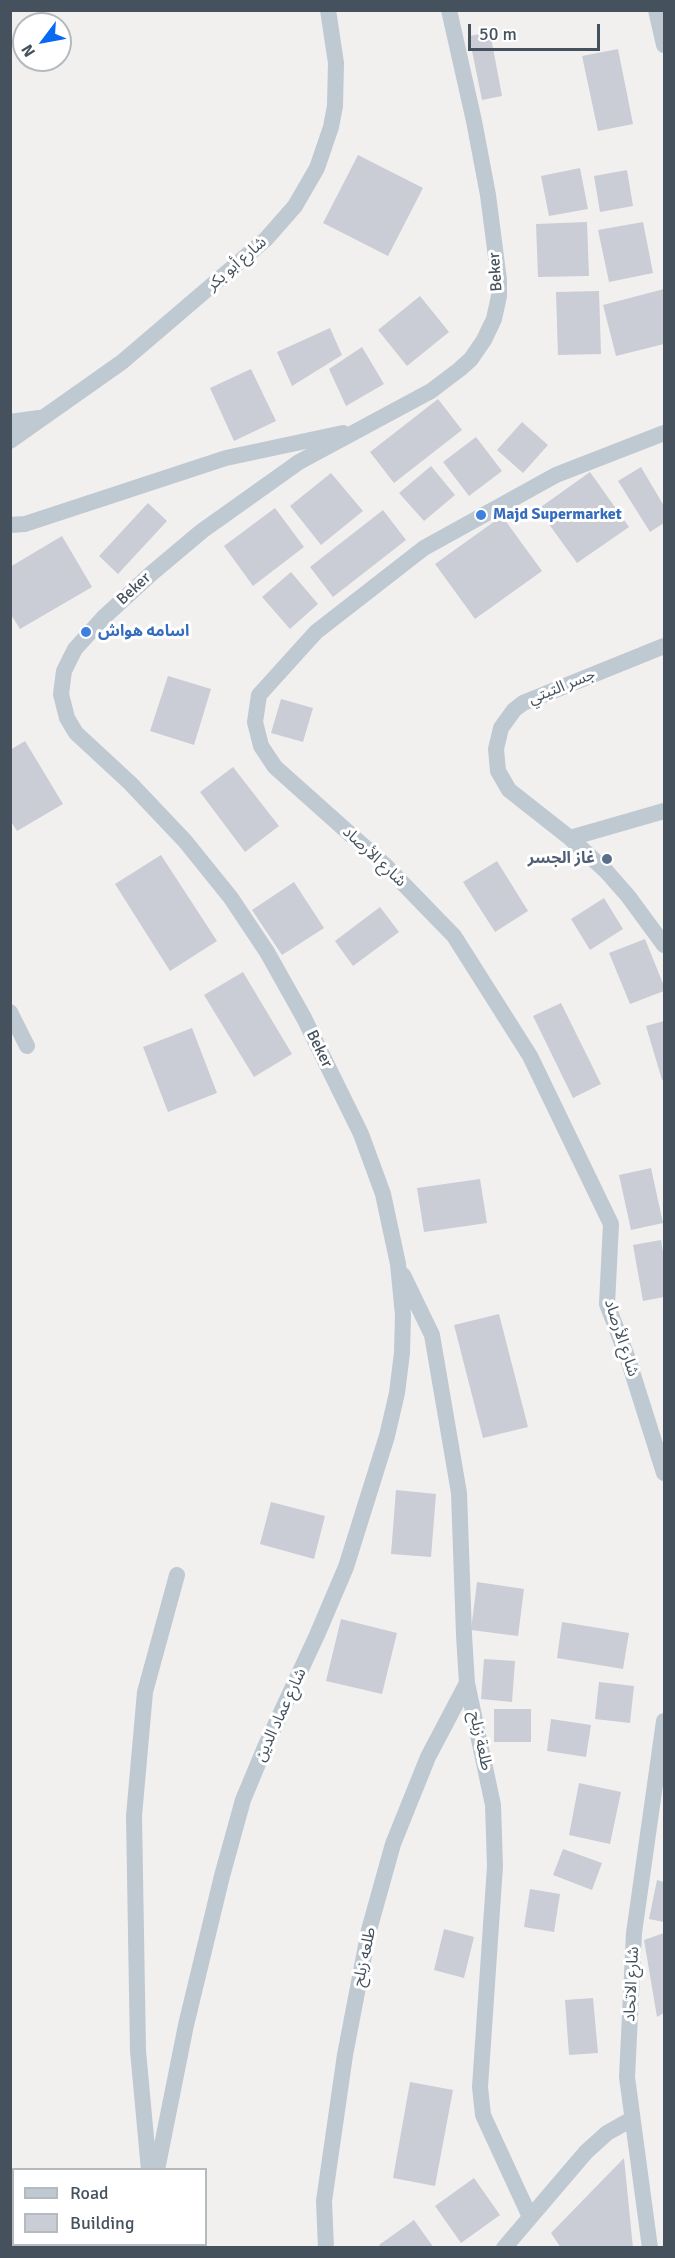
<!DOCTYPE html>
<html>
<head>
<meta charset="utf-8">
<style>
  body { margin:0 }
  #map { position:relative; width:675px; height:2258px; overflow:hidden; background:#f2efef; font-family:Signika,sans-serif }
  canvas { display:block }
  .frame { position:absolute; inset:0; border:12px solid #45525e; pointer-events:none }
  .legend { position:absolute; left:12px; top:2168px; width:195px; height:78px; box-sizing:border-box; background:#fff; border:2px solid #b5babf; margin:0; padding:8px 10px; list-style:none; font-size:18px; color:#45525e }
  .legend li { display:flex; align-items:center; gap:12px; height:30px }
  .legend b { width:30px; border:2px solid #b5babf }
  .north { position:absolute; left:12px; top:12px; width:60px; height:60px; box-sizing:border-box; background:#fff; border:2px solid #b5babf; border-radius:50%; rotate:238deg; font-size:16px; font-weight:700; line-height:24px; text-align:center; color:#45525e }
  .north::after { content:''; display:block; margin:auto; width:21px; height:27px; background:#0869f2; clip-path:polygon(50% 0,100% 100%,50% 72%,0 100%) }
  .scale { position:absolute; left:468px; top:24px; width:132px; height:27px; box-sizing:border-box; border:3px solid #45525e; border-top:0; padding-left:8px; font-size:18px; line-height:21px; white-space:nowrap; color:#45525e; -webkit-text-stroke:4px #fff; paint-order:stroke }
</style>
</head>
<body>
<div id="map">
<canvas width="675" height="2258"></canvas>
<div class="frame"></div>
<ul class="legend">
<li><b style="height:8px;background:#bec9d2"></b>Road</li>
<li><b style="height:16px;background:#cacdd5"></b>Building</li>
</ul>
<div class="north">N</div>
<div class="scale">50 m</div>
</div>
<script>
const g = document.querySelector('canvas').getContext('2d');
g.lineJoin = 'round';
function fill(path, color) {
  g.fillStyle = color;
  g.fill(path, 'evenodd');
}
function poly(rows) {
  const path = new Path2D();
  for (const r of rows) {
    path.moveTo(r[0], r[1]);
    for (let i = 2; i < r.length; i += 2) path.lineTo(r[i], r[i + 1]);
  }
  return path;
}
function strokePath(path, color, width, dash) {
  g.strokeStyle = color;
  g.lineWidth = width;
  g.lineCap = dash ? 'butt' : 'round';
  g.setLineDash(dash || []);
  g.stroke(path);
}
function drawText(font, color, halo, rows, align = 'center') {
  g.font = font + ' Signika,"Noto Sans Arabic",sans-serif';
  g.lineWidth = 6;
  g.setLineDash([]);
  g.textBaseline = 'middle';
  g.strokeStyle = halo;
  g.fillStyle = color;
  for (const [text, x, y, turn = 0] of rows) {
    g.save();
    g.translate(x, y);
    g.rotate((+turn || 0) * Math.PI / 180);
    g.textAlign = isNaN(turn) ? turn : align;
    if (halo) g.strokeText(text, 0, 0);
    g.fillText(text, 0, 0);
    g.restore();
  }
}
const building = poly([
  [490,32,502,96,482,100,469,36],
  [618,49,633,124,598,131,582,56],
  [358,155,423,188,388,256,323,223],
  [580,168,588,209,549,216,541,176],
  [627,170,633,206,600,212,594,176],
  [587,222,589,276,538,277,536,224],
  [643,222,653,273,609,282,598,230],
  [664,289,664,344,616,356,603,305],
  [599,291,601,354,558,355,556,292],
  [420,296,449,332,407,366,378,330],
  [330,328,342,355,292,386,277,352],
  [362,347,384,384,346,406,329,369],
  [251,369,276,421,234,441,210,388],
  [438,399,462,430,394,483,370,452],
  [522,422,548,445,523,473,497,450],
  [476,437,502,471,469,496,443,462],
  [431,466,455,495,424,521,399,493],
  [641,467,664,506,664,523,650,532,618,481],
  [590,472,629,527,577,563,538,509],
  [331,473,363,511,321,545,290,506],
  [148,503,167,521,118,574,99,556],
  [275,508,304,547,253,586,224,546],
  [383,510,406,540,333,597,310,567],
  [502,516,542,571,475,619,435,564],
  [62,536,92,587,20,629,10,613,10,567],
  [291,572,318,604,290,629,262,597],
  [168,676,211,689,194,745,150,731],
  [281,699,313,708,303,742,271,733],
  [25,741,63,804,17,831,10,820,10,750],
  [233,767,279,826,245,852,200,792],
  [161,855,217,941,170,971,115,884],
  [497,861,528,911,495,932,463,882],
  [294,882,324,928,282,955,252,910],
  [604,898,623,929,590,950,571,919],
  [380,907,399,932,353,966,335,941],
  [645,939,664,986,664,991,630,1004,609,953],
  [243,972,292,1054,254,1077,204,995],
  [561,1003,601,1084,573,1098,533,1016],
  [664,1021,664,1079,662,1080,646,1026],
  [192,1028,217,1093,168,1112,143,1047],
  [651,1168,663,1223,631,1230,619,1175],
  [480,1179,487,1223,424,1232,417,1188],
  [661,1240,664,1258,664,1297,643,1301,633,1245],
  [499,1314,528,1427,483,1438,454,1325],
  [396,1490,436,1494,431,1557,391,1554],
  [271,1502,325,1516,314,1559,260,1544],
  [477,1582,524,1589,518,1636,471,1630],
  [341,1619,397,1633,382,1694,326,1681],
  [562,1622,629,1633,623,1669,557,1658],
  [484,1659,515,1661,512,1702,481,1699],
  [599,1682,634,1686,630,1723,595,1719],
  [494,1709,531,1709,531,1742,494,1742],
  [551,1719,591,1725,586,1757,547,1751],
  [579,1783,621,1792,610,1844,569,1835],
  [563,1849,602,1863,592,1890,553,1875],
  [657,1880,664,1882,664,1922,649,1919],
  [530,1889,560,1894,554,1932,524,1927],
  [444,1929,474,1937,464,1978,434,1970],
  [664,1933,664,2013,657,2017,644,1940],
  [593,1998,598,2053,569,2055,565,2000],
  [410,2082,453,2090,435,2186,393,2178],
  [624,2158,633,2248,561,2248,551,2233],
  [474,2178,500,2215,461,2243,435,2206],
  [414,2220,434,2248,381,2248,379,2245]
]);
const street = poly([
  [656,10,664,45],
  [10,422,39,418],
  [664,433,556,475,424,548,316,632,259,695,255,722,261,746,275,767,387,867,454,936,530,1056,611,1224,607,1304,628,1359,664,1473],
  [10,441,122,362,266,239,295,206,317,168,331,127,335,106,336,63,328,10],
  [10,525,25,524,226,458,343,433],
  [664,646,523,703,514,710,501,728,496,749,498,771,509,790,570,838,664,811],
  [570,838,606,871,628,896,664,945],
  [10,1012,27,1046],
  [403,1275,432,1335,459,1493,464,1635,467,1683,493,1805,495,1866,480,2087,483,2115,530,2217],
  [149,2170,138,2051,134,1816,145,1692,177,1575],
  [157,2170,186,2025,222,1876,243,1800,265,1747,317,1635,346,1567,387,1436,397,1393,402,1353,403,1315,398,1264,383,1194,361,1134,304,1018,267,952,231,898,185,841,130,783,76,733,67,718,61,694,64,671,75,649,103,618,152,573,202,531,299,462,431,391,460,369,471,359,484,340,494,319,499,296,499,280,488,195,474,121,449,10],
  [143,2248,144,2244],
  [326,2248,324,2201,345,2055,369,1930,393,1844,428,1757,467,1683],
  [504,2248,586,2152,607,2133,632,2119],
  [650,2248,627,2077,634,1933,664,1721]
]);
const markers = [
  [481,515,6,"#3f7fe0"],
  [86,632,6,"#3f7fe0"],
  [607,859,6,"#5c6f8a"]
];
const streetNames = [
  ["شارع أبو بكر",237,264,-41],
  ["Beker",496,272,-94],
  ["Beker",134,589,-43],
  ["جسر التيتي",562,687,-22],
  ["شارع الأرصاد",374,857,43],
  ["Beker",319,1049,64],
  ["شارع الأرصاد",621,1338,72],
  ["شارع عماد الدين",281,1715,-65],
  ["طلعة زبلح",480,1741,78],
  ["طلعه زبلح",365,1957,-78],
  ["شارع الاتحاد",632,1984,-87]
];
const shopNames = [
  ["Majd Supermarket",493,515],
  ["اسامه هواش",98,632]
];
const serviceNames = [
  ["غاز الجسر",595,859]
];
fill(building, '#cacdd5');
strokePath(street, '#bec9d2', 16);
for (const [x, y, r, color] of markers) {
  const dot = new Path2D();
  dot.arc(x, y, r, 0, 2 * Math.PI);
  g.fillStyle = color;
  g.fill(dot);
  strokePath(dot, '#fff', 2);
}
drawText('16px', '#45525e', '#fff', streetNames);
drawText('bold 16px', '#366cbe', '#fff', shopNames, 'left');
drawText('bold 16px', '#4e5e75', '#fff', serviceNames, 'right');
</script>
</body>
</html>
